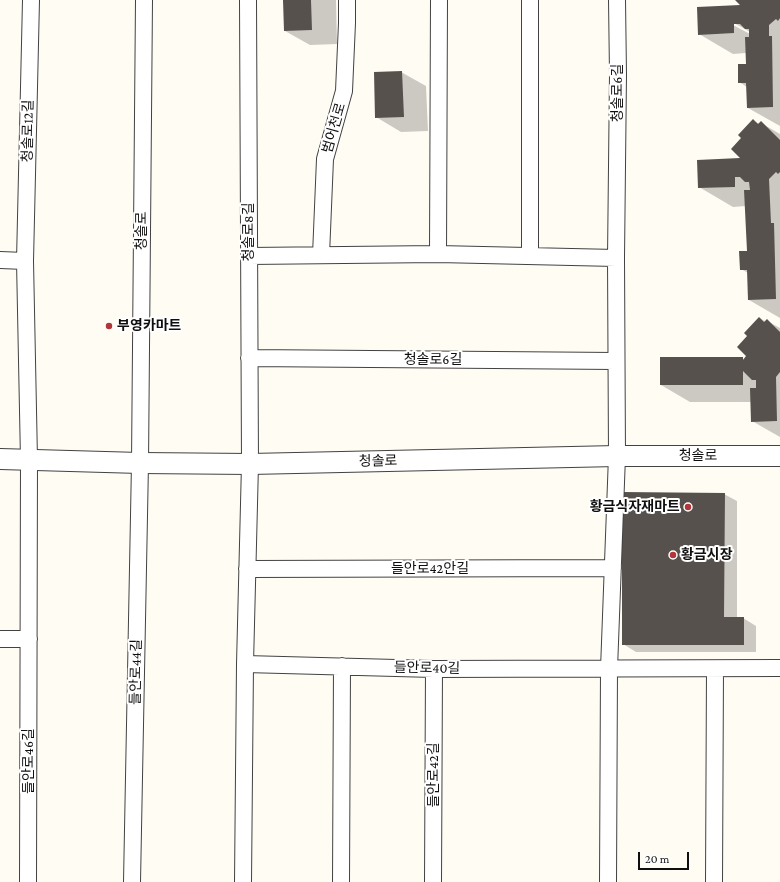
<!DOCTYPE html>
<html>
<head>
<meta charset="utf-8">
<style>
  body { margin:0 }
  #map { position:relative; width:780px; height:882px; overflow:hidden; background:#fefcf3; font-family:"Crimson Pro",serif }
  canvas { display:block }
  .scale { position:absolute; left:638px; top:852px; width:51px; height:18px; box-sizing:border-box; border:2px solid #0f0f0f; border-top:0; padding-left:5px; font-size:12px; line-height:14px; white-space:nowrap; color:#0f0f0f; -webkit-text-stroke:3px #fff; paint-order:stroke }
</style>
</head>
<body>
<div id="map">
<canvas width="780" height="882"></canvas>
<div class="scale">20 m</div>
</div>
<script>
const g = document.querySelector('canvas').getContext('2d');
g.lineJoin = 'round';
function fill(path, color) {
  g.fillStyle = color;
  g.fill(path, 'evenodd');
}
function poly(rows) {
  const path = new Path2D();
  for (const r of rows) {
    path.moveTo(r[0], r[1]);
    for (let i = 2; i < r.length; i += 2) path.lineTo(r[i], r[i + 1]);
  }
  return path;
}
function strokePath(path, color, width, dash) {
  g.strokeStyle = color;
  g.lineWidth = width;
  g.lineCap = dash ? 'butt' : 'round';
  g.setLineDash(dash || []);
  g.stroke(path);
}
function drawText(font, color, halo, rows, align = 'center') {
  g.font = font + ' "Crimson Pro","Noto Sans KR",serif';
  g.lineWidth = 4;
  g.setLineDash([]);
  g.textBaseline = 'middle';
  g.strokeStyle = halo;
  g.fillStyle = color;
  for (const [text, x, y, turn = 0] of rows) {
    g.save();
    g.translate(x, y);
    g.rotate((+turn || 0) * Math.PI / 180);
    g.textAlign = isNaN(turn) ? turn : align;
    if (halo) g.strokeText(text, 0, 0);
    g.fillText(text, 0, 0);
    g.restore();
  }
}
const shadow = poly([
  [284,0,336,0,337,44,310,45,285,31],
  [736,0,780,0,780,126,748,108,747,87,739,82,747,65,746,53,733,54,699,34,742,6],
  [734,23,750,32,750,34,733,25],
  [401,72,426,86,428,131,401,132,376,117],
  [753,121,760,124,761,123,780,134,780,318,749,300,748,273,741,269,748,252,746,206,733,207,699,187,742,159,742,138],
  [760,318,766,322,767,321,780,328,780,437,752,421,752,402,690,402,661,385,742,358,744,359,748,356,748,336],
  [724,494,737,501,737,618,743,618,756,626,756,652,636,652,623,644]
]);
const building = poly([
  [283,0,311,0,312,30,284,31],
  [735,0,780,0,780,18,778,21,776,19,769,25,769,36,772,36,773,107,747,108,746,83,738,83,738,64,746,64,745,37,749,37,749,29,745,29,740,24,734,24,734,33,698,35,697,7,740,5],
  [402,71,404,117,375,118,374,72],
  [753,119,758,124,761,121,780,140,780,172,778,174,776,172,769,179,771,223,774,223,776,299,748,300,747,270,740,270,739,251,747,251,744,190,750,190,749,182,745,182,740,177,735,177,735,187,698,188,697,160,740,158,731,149,741,138,738,135],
  [759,317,764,322,767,319,780,332,780,372,776,377,777,421,751,422,750,388,756,388,756,380,752,380,743,371,743,385,660,385,660,357,743,357,743,360,746,356,737,347,747,336,744,333],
  [622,492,725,493,724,617,744,617,744,645,622,645]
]);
const minor = poly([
  [438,254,439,0],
  [321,255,325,159,344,91,347,23,347,0],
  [249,256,438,254,616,258],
  [530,256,530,0],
  [0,260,25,261],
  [249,358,616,361],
  [247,569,613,568],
  [0,639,29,639],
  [245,664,434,669,780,668],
  [28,882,29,460,25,261,31,0],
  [132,882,140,463,144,0],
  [243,882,245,664,250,464,248,0],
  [341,882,342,666],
  [433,882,434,669],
  [608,882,609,669,617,456,616,258,618,74,617,0],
  [714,882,715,669]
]);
const tertiary = poly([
  [0,459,140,463,250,464,617,456,780,456]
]);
const markers = [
  [109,326,4,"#b1363a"],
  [688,507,4,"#b1363a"],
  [673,555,4,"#b1363a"]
];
const streetNames = [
  ["청솔로6길",618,93,-90],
  ["범어천로",334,128,-74],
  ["청솔로12길",28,131,-89],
  ["청솔로",142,231,-90],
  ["청솔로8길",249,232,-90],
  ["청솔로6길",433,360],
  ["청솔로",698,456],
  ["청솔로",378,461,-1],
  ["들안로42안길",430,569],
  ["들안로40길",427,668,1],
  ["들안로44길",136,672,-89],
  ["들안로46길",29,761,-90],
  ["들안로42길",434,775,-90]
];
const poiNames = [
  ["부영카마트",117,326],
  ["황금식자재마트",680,507,"right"],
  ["황금시장",681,555]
];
fill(shadow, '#0003');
fill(building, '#57514d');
strokePath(minor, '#424242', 18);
strokePath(tertiary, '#424242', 22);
strokePath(minor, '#fff', 16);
strokePath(tertiary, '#fff', 20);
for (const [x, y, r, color] of markers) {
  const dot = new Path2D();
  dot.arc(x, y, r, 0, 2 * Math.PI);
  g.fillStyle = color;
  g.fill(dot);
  strokePath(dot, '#fff', 1.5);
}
drawText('14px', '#0f0f0f', '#fff', streetNames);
drawText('bold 14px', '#0f0f0f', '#fff', poiNames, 'left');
</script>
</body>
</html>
